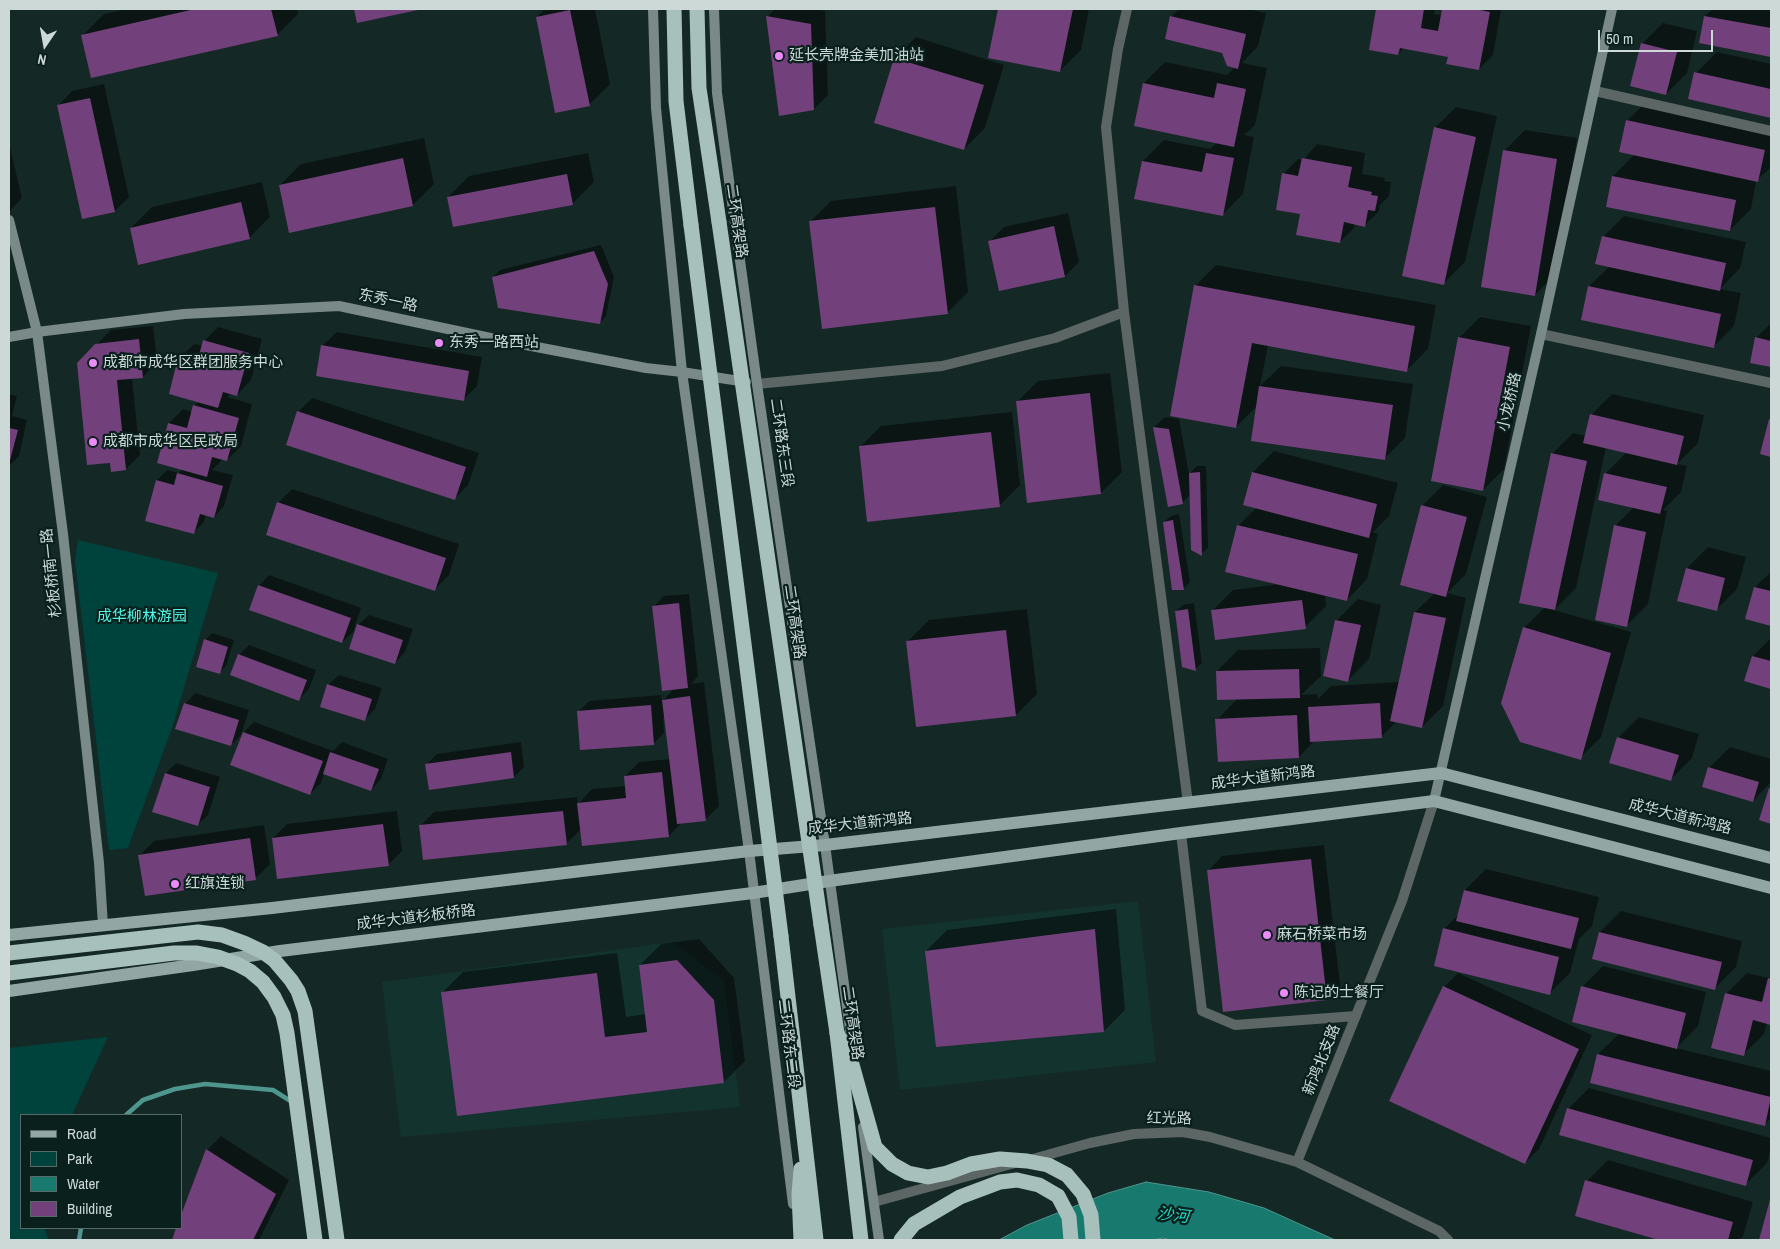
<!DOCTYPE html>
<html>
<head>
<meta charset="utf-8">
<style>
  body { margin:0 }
  #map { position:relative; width:1780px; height:1249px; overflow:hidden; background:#142926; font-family:"Archivo Narrow",sans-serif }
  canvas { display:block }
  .frame { position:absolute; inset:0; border:10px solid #ccd9d6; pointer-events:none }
  .legend { position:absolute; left:20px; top:1114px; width:162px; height:115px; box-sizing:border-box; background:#0a201d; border:1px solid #586a67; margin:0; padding:6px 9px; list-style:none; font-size:15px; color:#ccd9d6 }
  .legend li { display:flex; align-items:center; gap:10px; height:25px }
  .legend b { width:25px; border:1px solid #586a67 }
  .north { position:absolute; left:20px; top:20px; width:50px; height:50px; -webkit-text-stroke:4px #0a201d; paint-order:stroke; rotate:192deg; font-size:14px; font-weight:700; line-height:20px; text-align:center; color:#ccd9d6 }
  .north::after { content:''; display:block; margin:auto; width:18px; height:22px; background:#ccd9d6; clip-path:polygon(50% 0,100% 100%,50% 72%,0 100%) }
  .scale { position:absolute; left:1598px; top:30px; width:115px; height:22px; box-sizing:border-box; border:2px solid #ccd9d6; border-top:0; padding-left:6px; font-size:15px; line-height:18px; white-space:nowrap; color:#ccd9d6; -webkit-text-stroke:4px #0a201d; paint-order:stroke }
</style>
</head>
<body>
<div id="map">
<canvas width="1780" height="1249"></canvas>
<div class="frame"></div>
<ul class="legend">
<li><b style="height:6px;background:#92a7a3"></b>Road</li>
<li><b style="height:14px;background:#00423c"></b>Park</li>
<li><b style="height:14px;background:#18796f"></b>Water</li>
<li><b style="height:14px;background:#72407a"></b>Building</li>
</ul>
<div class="north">N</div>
<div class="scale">50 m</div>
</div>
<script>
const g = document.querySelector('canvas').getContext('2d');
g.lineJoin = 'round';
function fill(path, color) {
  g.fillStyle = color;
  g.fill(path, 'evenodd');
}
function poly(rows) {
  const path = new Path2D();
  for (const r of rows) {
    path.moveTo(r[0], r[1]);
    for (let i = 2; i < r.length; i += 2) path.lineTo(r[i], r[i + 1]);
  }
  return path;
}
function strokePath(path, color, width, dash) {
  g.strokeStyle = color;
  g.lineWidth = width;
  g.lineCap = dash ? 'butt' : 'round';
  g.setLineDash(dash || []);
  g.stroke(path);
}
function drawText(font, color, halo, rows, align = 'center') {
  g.font = font + ' "Archivo Narrow","Noto Sans SC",sans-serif';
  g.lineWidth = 4.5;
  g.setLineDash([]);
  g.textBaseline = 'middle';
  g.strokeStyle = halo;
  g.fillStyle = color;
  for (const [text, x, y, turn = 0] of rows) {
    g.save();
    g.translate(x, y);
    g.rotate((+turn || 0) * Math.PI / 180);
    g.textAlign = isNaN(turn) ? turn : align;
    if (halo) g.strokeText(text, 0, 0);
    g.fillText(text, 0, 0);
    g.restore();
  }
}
const built = poly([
  [1138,901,1156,1062,900,1090,882,929],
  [673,942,724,981,740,1107,401,1137,382,982]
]);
const green = poly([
  [78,540,218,573,172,728,128,848,109,850,75,561],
  [108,1037,72,1115,21,1115,21,1228,44,1228,49,1240,9,1240,9,1048]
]);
const water = poly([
  [1146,1182,1209,1192,1264,1208,1335,1240,1171,1240,1163,1238,1152,1240,999,1240,1027,1225,1108,1193,1146,1182]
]);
const shadow = poly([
  [127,9,297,9,298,14,277,35,83,35,104,14],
  [355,9,416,9,358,22],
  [545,9,595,9,610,84,589,105,537,17],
  [775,9,815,9,825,11,828,95,814,109,780,114,768,16],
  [999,9,1089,9,1081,50,1060,71,990,57],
  [1179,9,1248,9,1266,13,1258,46,1242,63,1267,68,1255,125,1244,135,1254,137,1243,194,1222,215,1143,161,1164,140,1210,149,1218,142,1144,83,1165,62,1227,75,1235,67,1223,52,1171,17],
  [1378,9,1435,9,1434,14,1442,15,1443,9,1501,9,1493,55,1479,69,1449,56,1405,47,1398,54,1370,49],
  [1713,9,1771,9,1771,55,1701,42,1705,16],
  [1663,23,1697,31,1687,73,1666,94,1642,44],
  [916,37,1004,65,985,128,964,149,895,58],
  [1717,52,1771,64,1771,117,1690,98,1696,73],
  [104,84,129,197,115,211,58,106,72,91],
  [1649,99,1771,126,1771,167,1756,181,1751,209,1730,230,1607,206,1613,176,1635,154,1628,120],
  [1456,107,1497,116,1465,262,1444,283,1435,128],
  [1525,130,1577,138,1556,274,1535,295,1504,151],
  [424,138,434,184,413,205,290,231,280,185,301,164],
  [9,144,22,198,9,212],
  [1317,144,1365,153,1362,174,1385,178,1384,181,1391,182,1389,196,1380,205,1379,211,1365,225,1355,223,1354,228,1340,242,1302,214,1284,173,1298,159,1303,160],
  [588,153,594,182,573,203,454,226,448,197,469,176],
  [262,182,270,217,249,238,131,228,152,207],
  [956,186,968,292,947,313,810,222,831,201],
  [1068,213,1079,262,1065,276,990,241,1004,227],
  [1624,216,1746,242,1740,268,1720,289,1741,293,1734,326,1713,347,1589,286,1610,266,1603,237],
  [601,245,614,277,606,316,600,323,493,277,500,270],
  [1216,265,1436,305,1428,349,1407,370,1268,345,1260,386,1281,366,1413,384,1405,438,1384,459,1257,406,1236,427,1195,286],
  [1480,317,1531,326,1504,469,1483,490,1459,338],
  [1771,323,1771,366,1752,362,1756,338],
  [153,326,157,362,143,377,132,378,140,455,126,469,96,345,111,330],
  [218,327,262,339,251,380,237,395,231,393,227,397,252,404,241,446,227,460,222,458,221,461,212,470,233,475,224,506,214,517,206,515,204,522,194,532,157,480,167,470,179,473,183,469,159,463,169,423,183,409,192,412,194,406,199,401,170,394,180,358,194,344,203,346,204,341],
  [337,332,482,357,477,386,463,400,322,346],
  [1110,373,1122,472,1101,493,1017,402,1038,381],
  [9,394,17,396,12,416,27,420,19,456,9,466],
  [1612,394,1704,415,1698,443,1677,464,1687,466,1681,492,1663,510,1667,511,1648,604,1627,625,1615,526,1634,507,1600,499,1606,473,1627,452,1606,447,1576,588,1554,610,1631,632,1601,737,1580,758,1524,628,1545,607,1552,454,1573,433,1586,436,1591,415],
  [312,398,479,453,468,485,454,499,298,412],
  [1012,412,1020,485,999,506,860,447,881,426],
  [1165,417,1179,419,1189,474,1197,466,1206,466,1208,548,1201,554,1191,494,1182,503,1154,427],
  [1274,451,1398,483,1389,516,1373,532,1378,534,1367,579,1347,600,1325,595,1326,606,1305,627,1212,611,1233,590,1280,584,1238,526,1256,508,1253,472],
  [1443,485,1487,497,1466,574,1447,593,1466,598,1443,706,1422,727,1397,721,1381,737,1314,741,1299,757,1217,720,1238,698,1217,671,1238,650,1320,648,1321,676,1301,695,1317,694,1318,699,1331,686,1400,682,1415,612,1435,593,1422,506],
  [292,489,459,544,449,575,435,589,278,503],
  [1179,514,1190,582,1183,589,1164,522,1171,516],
  [1708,547,1746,557,1737,589,1716,610,1687,568],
  [1771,572,1771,624,1747,618,1755,587],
  [269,575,361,608,353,632,342,642,259,586],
  [689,594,698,676,691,684,704,682,719,806,705,820,682,822,669,836,581,829,566,844,420,826,434,812,577,797,578,804,592,789,626,786,625,776,639,762,670,759,665,717,663,717,664,733,654,743,579,711,589,701,661,695,662,701,675,688,653,607,664,596],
  [1358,599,1381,605,1369,659,1348,680,1324,675,1337,620],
  [1194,603,1202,663,1195,669,1176,611,1183,605],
  [1027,609,1037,694,1016,715,908,641,929,620],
  [369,615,413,629,405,652,395,663,358,625],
  [212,633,234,640,226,666,219,673,205,640],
  [1771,638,1771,687,1746,680,1753,656],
  [249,645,316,670,309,689,299,699,239,655],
  [339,675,382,688,375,709,364,720,328,685],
  [195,693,249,710,241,735,231,745,185,704],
  [1639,717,1699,734,1692,758,1671,779,1618,738],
  [254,722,333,751,342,742,388,759,381,779,371,790,324,773,321,783,310,794,244,732],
  [521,742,524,767,514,777,427,764,437,754],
  [1730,747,1771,759,1771,782,1753,801,1709,768],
  [176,763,220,777,208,815,197,825,166,773],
  [397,811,402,851,388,865,273,838,287,824],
  [264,825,270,864,256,878,146,895,140,855,154,841],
  [1324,845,1340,985,1326,999,1208,871,1222,856],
  [1486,869,1599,897,1592,926,1579,939,1570,973,1549,994,1444,929,1459,914,1465,890],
  [1116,909,1125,1010,1104,1031,926,951,947,930],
  [1621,911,1742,941,1736,967,1715,988,1594,958,1600,932],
  [699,939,734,978,745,1061,724,1082,458,1115,442,993,463,972,617,953,626,1017,646,1014,640,965,661,944],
  [1603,966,1706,992,1698,1026,1676,1048,1771,1071,1771,1118,1764,1125,1598,1054,1620,1033,1582,987],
  [1458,973,1592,1035,1539,1149,1525,1163,1444,987],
  [1747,973,1769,978,1771,976,1771,1023,1767,1022,1764,1034,1743,1055,1726,994],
  [1589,1088,1771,1138,1771,1147,1767,1163,1746,1184,1568,1109],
  [221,1136,289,1180,259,1240,173,1240,178,1228,181,1228,207,1150],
  [1608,1160,1753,1202,1743,1236,1739,1240,1664,1240,1577,1215,1587,1181],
  [1771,1198,1771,1240,1760,1240]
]);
const stream = poly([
  [126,1115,143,1100,175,1089,205,1084,273,1090,292,1102],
  [79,1240,81,1228]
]);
const building = poly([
  [195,9,271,9,278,36,91,78,81,35],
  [354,9,418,9,418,10,357,23],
  [998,9,1073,9,1060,72,988,58],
  [1376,9,1424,9,1421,28,1438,31,1442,9,1475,9,1490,12,1479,70,1446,64,1448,57,1400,48,1398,55,1369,50],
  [570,10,590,106,555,113,536,17],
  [766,16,811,24,814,110,779,116],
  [1170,16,1246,34,1238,69,1227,66,1222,53,1165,39],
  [1704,16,1771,28,1771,57,1699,43],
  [1641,43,1677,52,1666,95,1630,86],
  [894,58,984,85,964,150,874,123],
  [1694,72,1771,89,1771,118,1688,99],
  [1143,83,1214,98,1217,83,1246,89,1234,147,1134,126],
  [90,98,115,212,82,219,57,105],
  [1626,120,1765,150,1758,182,1619,152],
  [1434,127,1476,137,1444,285,1402,276],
  [1503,150,1557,159,1535,296,1481,287],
  [1206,153,1234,158,1223,216,1134,199,1142,161,1202,172],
  [403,158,413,206,289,233,279,185],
  [1302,158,1352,167,1348,187,1372,192,1371,195,1378,196,1375,211,1368,210,1365,227,1344,222,1340,243,1296,235,1300,214,1276,210,1282,173,1298,176],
  [567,174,573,205,453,227,447,197],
  [1612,176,1736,200,1730,231,1606,207],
  [241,202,250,239,138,265,130,228],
  [935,207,948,314,822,329,809,221],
  [1054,226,1065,277,999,291,988,241],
  [1602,236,1726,263,1720,291,1595,264],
  [594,251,608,284,600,324,498,308,492,277],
  [1194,285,1415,326,1407,372,1252,343,1236,428,1170,416],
  [1588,286,1721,314,1714,348,1581,320],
  [1458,337,1510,347,1483,491,1431,481],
  [1755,337,1771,341,1771,367,1750,363],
  [139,339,143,378,117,380,126,470,111,472,110,463,87,465,77,363,95,344],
  [203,340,249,353,237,396,223,392,218,408,169,394,178,358,197,363],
  [321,345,469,371,464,401,316,376],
  [1259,386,1393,405,1385,460,1251,441],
  [1090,393,1101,494,1027,503,1016,401],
  [193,405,239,418,227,461,212,457,207,477,157,463,168,423,187,428],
  [297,411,466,467,455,500,286,445],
  [1590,414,1684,436,1677,465,1583,443],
  [1769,419,1771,420,1771,457,1760,454],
  [1153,427,1169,429,1183,504,1168,507],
  [9,428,18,430,9,464],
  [991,432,1000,507,867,522,859,446],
  [1551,453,1587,461,1555,610,1519,603],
  [1200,472,1202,556,1191,550,1189,473],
  [1252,472,1377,504,1369,538,1243,505],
  [177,473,223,486,214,518,200,514,194,534,145,521,156,480,174,485],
  [1604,473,1667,487,1660,514,1598,500],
  [277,502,446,558,435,591,266,535],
  [1421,505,1467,517,1446,597,1400,585],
  [1173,520,1184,590,1172,590,1163,522],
  [1237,525,1358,554,1347,601,1225,572],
  [1614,525,1646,532,1627,627,1595,620],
  [1686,568,1725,578,1717,611,1677,601],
  [258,585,351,618,342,643,249,610],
  [1754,587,1771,591,1771,626,1745,619],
  [1302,600,1306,629,1215,640,1211,610],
  [679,603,688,688,662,691,652,606],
  [1188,609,1196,671,1182,667,1175,611],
  [1414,612,1446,618,1422,728,1390,721],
  [1335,620,1361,625,1348,682,1323,676],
  [357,624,403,640,395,664,349,649],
  [1523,627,1611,653,1581,760,1520,742,1501,703],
  [1006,630,1016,716,916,727,906,641],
  [204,639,228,647,220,674,196,667],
  [238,654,307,680,299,701,230,675],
  [1752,656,1771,661,1771,689,1744,681],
  [1299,669,1300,698,1217,700,1216,671],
  [327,684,372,699,365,721,320,707],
  [690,696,706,821,677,824,662,700],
  [184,703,239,720,231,746,175,729],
  [1380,703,1382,738,1310,742,1308,707],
  [651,705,654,745,580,750,577,711],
  [1297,715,1299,758,1218,762,1215,719],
  [243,732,323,761,310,795,230,765],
  [1617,737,1679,755,1671,781,1609,763],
  [330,752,379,769,371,791,323,774],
  [511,752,514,778,429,790,425,764],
  [1708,767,1759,782,1753,802,1702,787],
  [662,772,669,837,582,846,577,803,626,798,624,776],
  [165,773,210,787,198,826,152,812],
  [1769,788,1771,789,1771,824,1759,820],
  [563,811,567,845,423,860,419,825],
  [383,824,389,866,277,879,272,838],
  [250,838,256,880,145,896,138,855],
  [1311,859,1327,1000,1223,1012,1207,870],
  [1464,890,1579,918,1571,949,1456,921],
  [1443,928,1559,957,1550,995,1434,966],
  [1095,929,1104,1032,936,1047,925,951],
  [1599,932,1722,962,1715,990,1592,959],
  [677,960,714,1000,724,1083,457,1116,441,992,597,973,605,1037,647,1032,639,965],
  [1768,978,1771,979,1771,1025,1753,1020,1744,1056,1711,1048,1725,993,1762,1002],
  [1443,986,1579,1049,1525,1164,1389,1101],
  [1581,986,1686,1013,1677,1049,1572,1022],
  [1597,1054,1771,1097,1765,1126,1590,1083],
  [1567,1108,1753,1160,1746,1186,1559,1135],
  [206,1149,276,1194,253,1240,172,1240,176,1228,181,1228,181,1215],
  [1585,1180,1733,1222,1728,1240,1659,1240,1575,1216],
  [1771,1196,1771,1240,1759,1240]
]);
const street = poly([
  [1127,9,1118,49,1106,127,1124,312,1188,803],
  [1595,91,1771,131],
  [1541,334,1771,383],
  [757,384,942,366,1055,338,1124,312],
  [1181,833,1202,1011,1235,1025,1356,1016],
  [1029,1160,1090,1143,1134,1134,1183,1132,1210,1137,1297,1162,1439,1231,1448,1240],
  [1297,1162,1402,901,1434,801],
  [874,1202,1015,1163]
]);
const secondary = poly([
  [653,9,656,108,682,372,749,851,793,1204],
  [714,9,717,93,757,384,825,845,854,1058],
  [9,220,37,332,63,534,99,863,103,925],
  [9,337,37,332,184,314,339,306,500,340,646,368,682,372,746,382],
  [1434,801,1541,334,1612,9],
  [863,1127,879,1240]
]);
const primary = poly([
  [9,935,272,908,749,851,825,845,1441,773,1771,858],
  [9,991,193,965,280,951,753,893,829,881,1181,833,1434,801,1771,888]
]);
const highway = poly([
  [674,9,676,101,691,225],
  [697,9,699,88,719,222],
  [821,925,837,1033,861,1240],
  [781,936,816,1240],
  [801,1169,799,1194,801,1240],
  [901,1240,914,1224,960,1197,1000,1182,1017,1180,1039,1185,1058,1196,1069,1217,1071,1240]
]);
const highwayBridge = poly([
  [719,222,821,925],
  [691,225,781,936],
  [9,953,198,932,222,935,244,943,263,952,274,960,291,980,298,991,305,1011,337,1240],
  [9,973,174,953,197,953,218,957,237,964,250,971,263,982,274,997,283,1015,287,1033,315,1240],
  [837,1033,851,1061,875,1147,892,1164,908,1173,928,1177,947,1173,971,1164,1000,1159,1027,1161,1048,1165,1067,1175,1083,1194,1091,1215,1093,1240]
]);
const markers = [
  [779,56,5,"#ec8cfa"],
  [439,343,5,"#ec8cfa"],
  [93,363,5,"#ec8cfa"],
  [93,442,5,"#ec8cfa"],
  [175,884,5,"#ec8cfa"],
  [1267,935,5,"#ec8cfa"],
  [1284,993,5,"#ec8cfa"]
];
const poiNames = [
  ["延长壳牌金美加油站",789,56],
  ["东秀一路西站",449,343],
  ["成都市成华区群团服务中心",103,363],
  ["成都市成华区民政局",103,442],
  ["红旗连锁",185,884],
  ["麻石桥菜市场",1277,935],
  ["陈记的士餐厅",1294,993]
];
const streetNames = [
  ["二环高架路",736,221,82],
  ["东秀一路",388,301,12],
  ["小龙桥路",1510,402,-77],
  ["二环路东三段",781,443,82],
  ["杉板桥南一路",52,573,-96],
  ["二环高架路",794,622,82],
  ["成华大道新鸿路",1263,778,-7],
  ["成华大道新鸿路",1680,817,14],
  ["成华大道新鸿路",860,824,-6],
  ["成华大道杉板桥路",416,918,-7],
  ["二环高架路",852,1023,82],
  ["二环路东二段",788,1044,83],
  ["新鸿北支路",1322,1060,-68],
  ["红光路",1169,1119,1]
];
const parkNames = [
  ["成华柳林游园",142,617]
];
const waterNames = [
  ["沙河",1173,1216,7]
];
fill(built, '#13332f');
fill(green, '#00423c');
fill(water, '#18796f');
strokePath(water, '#4e968e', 1);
fill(shadow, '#0007');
strokePath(stream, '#4e968e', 4.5);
fill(building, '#72407a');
strokePath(street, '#5c6664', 10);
strokePath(secondary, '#7a8a88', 10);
strokePath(primary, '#92a7a3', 12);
strokePath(highway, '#a7c0bc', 15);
strokePath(highwayBridge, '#a7c0bc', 15);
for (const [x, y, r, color] of markers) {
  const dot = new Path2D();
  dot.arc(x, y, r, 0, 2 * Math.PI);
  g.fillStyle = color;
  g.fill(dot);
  strokePath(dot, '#0a201d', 2);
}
drawText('15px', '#ccd9d6', '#0a201d', poiNames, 'left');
drawText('15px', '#ccd9d6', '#0a201d', streetNames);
drawText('15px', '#52f7e5', '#0a201d', parkNames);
drawText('italic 16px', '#22dac9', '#0a201d', waterNames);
</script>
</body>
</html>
